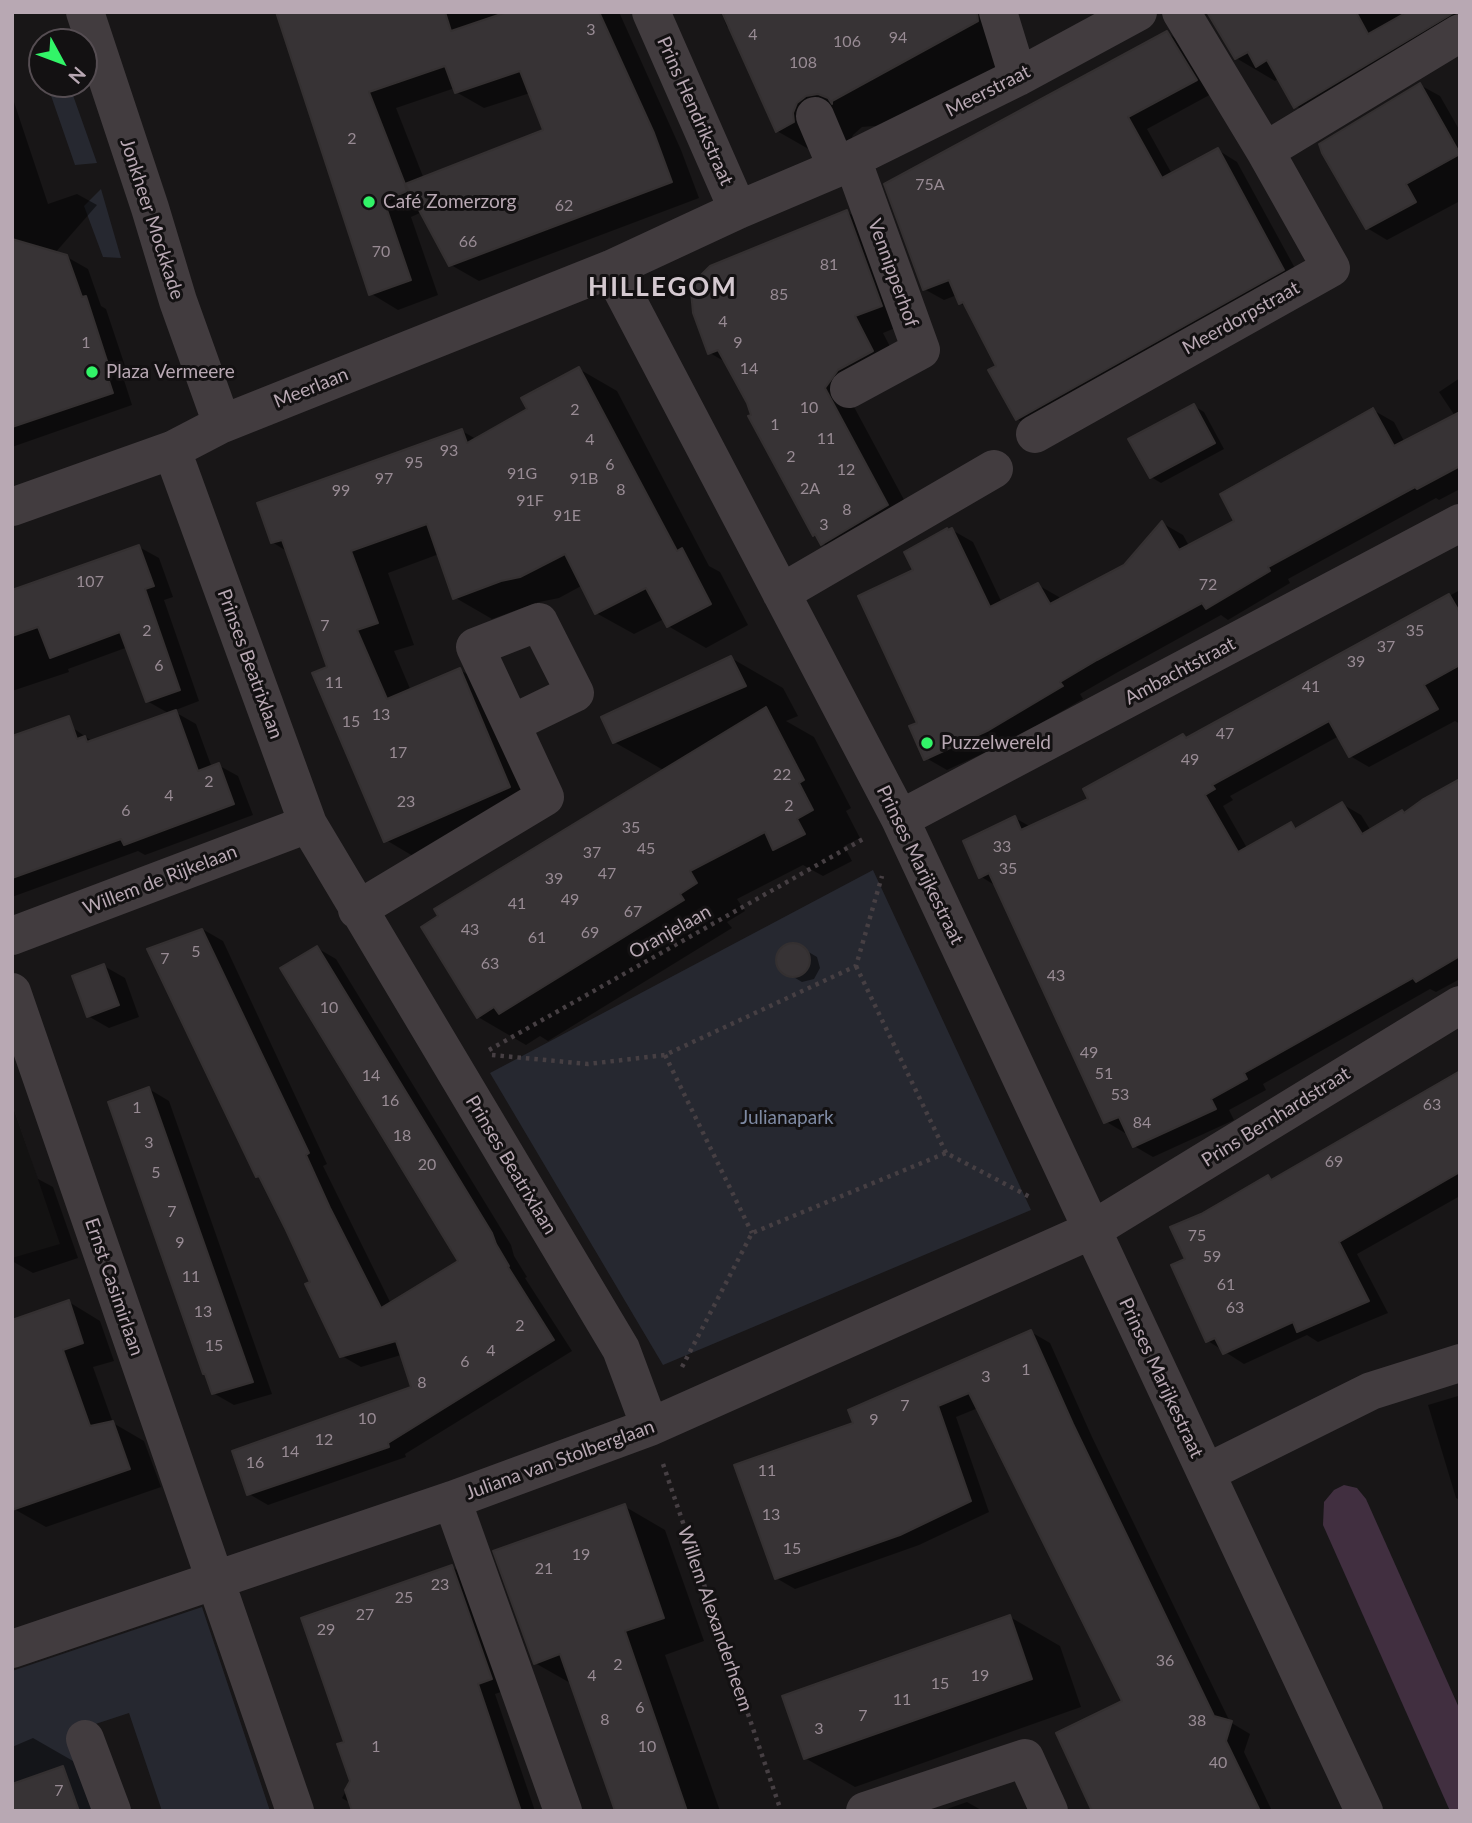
<!DOCTYPE html>
<html>
<head>
<meta charset="utf-8">
<style>
  body { margin:0 }
  #map { position:relative; width:1472px; height:1823px; overflow:hidden; background:#181617; font-family:Lato,sans-serif }
  canvas { display:block }
  .frame { position:absolute; inset:0; border:14px solid #b8a8b3; pointer-events:none }
  .north { position:absolute; left:28px; top:28px; width:70px; height:70px; box-sizing:border-box; background:#131112; border:2px solid #554d52; border-radius:50%; rotate:131deg; font-size:19px; font-weight:700; line-height:28px; text-align:center; color:#b8a8b3 }
  .north::after { content:''; display:block; margin:auto; width:24px; height:32px; background:#32f468; clip-path:polygon(50% 0,100% 100%,50% 72%,0 100%) }
</style>
</head>
<body>
<div id="map">
<canvas width="1472" height="1823"></canvas>
<div class="frame"></div>
<div class="north">N</div>
</div>
<script>
const g = document.querySelector('canvas').getContext('2d');
g.lineJoin = 'round';
function fill(path, color) {
  g.fillStyle = color;
  g.fill(path, 'evenodd');
}
function poly(rows) {
  const path = new Path2D();
  for (const r of rows) {
    if (r.length === 3) {
      path.moveTo(r[0] + r[2], r[1]);
      path.arc(r[0], r[1], r[2], 0, 2 * Math.PI);
      continue;
    }
    path.moveTo(r[0], r[1]);
    for (let i = 2; i < r.length; i += 2) path.lineTo(r[i], r[i + 1]);
  }
  return path;
}
function strokePath(path, color, width, dash) {
  g.strokeStyle = color;
  g.lineWidth = width;
  g.lineCap = dash ? 'butt' : 'round';
  g.setLineDash(dash || []);
  g.stroke(path);
}
function drawText(font, color, halo, rows, align = 'center') {
  g.font = font + ' Lato,sans-serif';
  g.lineWidth = 6;
  g.setLineDash([]);
  g.textBaseline = 'middle';
  g.strokeStyle = halo;
  g.fillStyle = color;
  for (const [text, x, y, turn = 0] of rows) {
    g.save();
    g.translate(x, y);
    g.rotate((+turn || 0) * Math.PI / 180);
    g.textAlign = isNaN(turn) ? turn : align;
    if (halo) g.strokeText(text, 0, 0);
    g.fillText(text, 0, 0);
    g.restore();
  }
}
const built = poly([
  [12,1103,60,1244,12,1258]
]);
const green = poly([
  [47,84,69,84,97,163,75,165],
  [101,189,121,258,103,257,84,206],
  [873,870,1031,1210,663,1365,490,1073],
  [202,1607,270,1811,162,1811,129,1713,68,1733,93,1811,12,1811,12,1671]
]);
const water = poly([
  [1344,1485,1357,1488,1366,1499,1460,1710,1460,1811,1450,1811,1323,1525,1324,1502,1334,1490]
]);
const shadow = poly([
  [278,12,619,12,681,150,699,198,479,281,451,265,422,212,411,217,438,295,398,310,370,293],
  [455,88,456,92,484,108,530,93,545,131,424,179,396,108],
  [721,12,1016,12,1029,54,887,133,874,126,862,127,853,135,849,145,833,163,777,131,732,29,727,27],
  [1209,12,1460,12,1460,53,1334,129,1296,106,1279,78,1275,81,1236,58],
  [1167,33,1187,45,1215,92,1147,129,1172,174,1218,150,1237,162,1302,281,1037,431,1017,419,999,367,968,308,960,303,957,295,944,300,924,289],
  [1420,85,1440,96,1460,131,1460,201,1387,240,1367,228],
  [12,96,48,204,77,194,97,205,55,253,67,257,88,269,101,306,106,309,128,375,123,377,132,405,12,447],
  [847,212,876,229,910,322,883,333,901,368,853,405,916,522,851,560,822,543,814,535,727,363,710,353],
  [579,369,617,391,709,566,720,572,748,625,706,648,668,626,664,619,634,634,596,613,583,585,559,598,539,602,492,619,454,597,439,554,388,573,414,645,394,651,411,691,460,670,497,691,547,808,423,862,386,840,288,552,272,542,462,431,476,439,529,410],
  [1460,378,1460,489,1439,500,1436,498,1288,579,1290,583,1228,620,1221,615,1118,672,1080,694,1083,699,1010,741,947,770,926,758,919,724,915,571,952,530,973,542,1002,603,1038,585,1059,597,1061,601,1125,567,1162,523,1183,535,1189,546,1237,522,1373,410,1394,422,1405,443,1455,416,1439,392],
  [1194,406,1204,412,1224,449,1161,483,1151,477],
  [139,547,159,558,173,597,164,600,199,701,173,711,196,724,212,768,218,765,238,776,253,815,145,855,138,851,12,897,12,749,73,728,93,742,170,714,147,701,128,647,68,669,69,672,12,691,12,592],
  [1460,590,1460,724,1455,721,1369,767,1350,756,1339,736,1230,796,1233,800,1223,806,1247,848,1291,824,1299,829,1342,804,1361,815,1371,831,1402,812,1406,814,1460,780,1460,979,1436,992,1430,989,1263,1084,1266,1090,1229,1110,1234,1120,1153,1157,1134,1146,1127,1131,1125,1133,1105,1121,996,886,980,876,1015,818,1031,827,1090,799,1183,736,1188,739],
  [731,658,783,688,798,716,786,721,814,737,851,808,846,811,860,838,844,846,852,861,823,876,803,865,737,899,745,911,727,922,732,928,548,1041,540,1036,526,1045,478,1017,665,771,614,742],
  [204,930,223,941,327,1164,323,1166,391,1304,460,1261,317,948,336,959,511,1245,514,1256,527,1277,525,1278,572,1351,405,1454,406,1457,268,1505,249,1494,413,1388,401,1355,361,1367,342,1356,312,1283,262,1179,257,1176,149,950],
  [795,944,817,957,820,968,814,979,802,982,780,969,778,957,783,947],
  [104,966,125,978,139,1017,109,1028,88,1016],
  [1460,1073,1460,1196,1357,1254,1388,1313,1318,1342,1307,1335,1244,1364,1208,1341,1187,1259,1202,1215,1268,1177,1274,1180],
  [149,1089,169,1101,272,1394,234,1405,213,1393],
  [12,1104,38,1179,53,1187,78,1258,33,1273,12,1261],
  [69,1302,100,1321,114,1361,93,1367,113,1423,144,1441,161,1487,46,1527,14,1509],
  [1031,1332,1050,1343,1092,1437,1230,1722,1250,1734,1244,1752,1272,1811,1095,1811,1124,1702,978,1408,956,1417,989,1512,919,1545,795,1589,776,1578,855,1424],
  [1458,1396,1460,1397,1460,1500,1456,1498,1428,1405],
  [624,1506,665,1530,704,1641,665,1655,720,1811,617,1811,572,1684,535,1663],
  [452,1567,470,1577,510,1689,495,1694,535,1811,363,1811,342,1798,352,1781,346,1743],
  [1010,1617,1060,1646,1081,1707,855,1787,805,1758],
  [33,1738,80,1765,115,1811,12,1811,12,1747],
  [967,1802,983,1811,941,1811]
]);
const building = poly([
  [276,12,445,12,451,31,507,12,599,12,654,133,672,182,449,266,405,184,407,191,384,201,411,280,369,295,276,12],
  [445,66,455,93,520,71,543,130,405,184,369,92,445,66],
  [722,12,977,12,978,21,832,101,832,104,828,98,818,94,806,96,797,103,793,113,794,122,776,132,722,12],
  [1207,12,1356,12,1368,34,1407,12,1455,12,1294,108,1267,60,1256,67,1248,52,1235,59,1207,12],
  [1167,31,1197,80,1128,117,1162,178,1218,148,1284,270,1016,420,988,370,996,366,963,302,959,304,949,280,923,290,884,184,1167,31],
  [1420,83,1460,154,1406,184,1416,202,1366,229,1322,153,1319,144,1420,83],
  [847,210,882,306,855,316,873,351,838,370,825,388,888,505,821,545,815,534,813,536,748,416,751,415,747,403,718,350,708,354,693,313,691,292,700,276,710,266,847,210],
  [12,239,67,255,82,297,86,296,108,364,104,366,113,393,12,427,12,239],
  [579,367,677,551,682,548,711,604,667,627,646,588,595,614,565,554,520,577,501,581,453,599,427,524,351,551,378,623,357,630,387,699,460,668,510,787,384,842,312,673,327,667,282,540,271,543,257,503,462,429,467,443,527,409,521,398,579,367],
  [1194,404,1215,443,1150,478,1128,439,1194,404],
  [1373,408,1394,446,1460,412,1460,466,1417,489,1415,487,1268,567,1270,571,1206,609,1202,603,1097,660,1060,682,1063,686,989,730,924,760,909,726,917,723,858,596,913,570,904,552,947,528,948,530,952,528,990,607,1038,583,1050,604,1124,565,1162,521,1179,550,1234,521,1220,494,1373,408],
  [139,545,154,586,145,589,180,690,146,702,120,632,50,658,38,627,12,636,12,590,139,545],
  [1449,594,1460,613,1460,665,1424,685,1438,709,1349,757,1329,721,1212,785,1215,789,1205,795,1238,852,1291,822,1295,829,1342,802,1362,834,1402,810,1404,813,1422,800,1460,779,1460,956,1416,982,1413,978,1244,1073,1247,1079,1211,1099,1216,1109,1133,1147,1119,1117,1104,1123,989,873,979,878,963,841,1015,816,1021,830,1088,799,1083,789,1183,734,1186,738,1449,594],
  [731,656,746,686,613,743,601,717,731,656],
  [766,707,804,780,799,783,813,810,797,819,805,834,773,850,765,832,690,871,697,883,680,894,684,900,499,1014,494,1007,477,1018,421,927,438,916,434,909,766,707],
  [176,710,198,771,219,763,234,804,124,845,121,839,12,878,12,736,69,716,77,739,85,736,87,742,176,710],
  [202,929,309,1153,306,1155,330,1208,381,1308,458,1261,280,968,317,946,492,1233,496,1244,509,1266,508,1267,554,1340,388,1443,389,1447,247,1495,232,1451,411,1387,396,1341,340,1357,305,1284,310,1282,286,1230,259,1176,256,1177,147,949,202,929],
  [793,960,17],
  [104,964,119,1005,87,1017,72,976,104,964],
  [1460,1071,1460,1172,1339,1242,1369,1301,1297,1332,1293,1322,1223,1354,1215,1338,1206,1342,1171,1265,1185,1259,1170,1227,1201,1214,1268,1175,1271,1180,1460,1071],
  [149,1087,253,1382,212,1394,205,1374,203,1374,108,1102,149,1087],
  [69,1300,83,1343,63,1350,90,1426,113,1421,130,1469,12,1510,12,1320,69,1300],
  [1031,1330,1073,1424,1214,1716,1232,1721,1226,1741,1260,1811,1092,1811,1056,1733,1122,1701,969,1393,938,1406,971,1501,900,1535,775,1579,734,1465,853,1423,848,1410,1031,1330],
  [625,1504,664,1618,625,1631,687,1811,615,1811,560,1654,534,1664,493,1551,625,1504],
  [452,1565,492,1679,478,1684,521,1811,352,1811,345,1790,350,1781,337,1744,344,1742,301,1618,452,1565],
  [1010,1615,1032,1679,804,1759,782,1696,1010,1615],
  [63,1766,79,1811,12,1811,12,1784,63,1766]
]);
const path = poly([
  [856,966,946,1153],
  [489,1050,865,838],
  [492,1055,588,1064,665,1055,856,966,882,876],
  [665,1055,752,1233],
  [682,1367,752,1233,946,1153,1030,1197],
  [663,1464,781,1811]
]);
const minor = poly([
  [85,12,150,208,178,301,222,424],
  [651,12,738,210],
  [998,12,1018,77],
  [1181,12,1265,151,1460,33],
  [815,116,837,168],
  [611,269,900,819,1364,1811],
  [849,389,921,350,852,159],
  [1035,434,1331,268,1265,151],
  [172,450,308,824,621,1349,650,1427],
  [12,507,172,450,222,424,611,269,738,210,837,168,852,159,1018,77,1138,12],
  [781,593,994,469],
  [539,622,575,693,511,724,475,647,539,622],
  [900,819,1460,523],
  [357,910,545,797,511,724],
  [12,936,308,824],
  [12,992,295,1811],
  [1206,1473,1371,1391,1460,1363],
  [452,1500,563,1811],
  [12,1649,452,1500,650,1427,1092,1230,1460,1005],
  [85,1739,112,1811],
  [865,1811,1025,1758,1049,1811]
]);
const markers = [
  [369,202,7,"#32f468"],
  [92,372,7,"#32f468"],
  [927,743,7,"#32f468"]
];
const numberNames = [
  ["3",591,30],
  ["4",753,35],
  ["94",898,38],
  ["106",847,42],
  ["108",803,63],
  ["2",352,139],
  ["75A",930,185],
  ["62",564,206],
  ["66",468,242],
  ["70",381,252],
  ["81",829,265],
  ["85",779,295],
  ["4",723,322],
  ["1",86,343],
  ["9",738,343],
  ["14",749,369],
  ["10",809,408],
  ["2",575,410],
  ["1",775,425],
  ["11",826,439],
  ["4",590,440],
  ["93",449,451],
  ["2",791,457],
  ["95",414,463],
  ["6",610,465],
  ["12",846,470],
  ["91G",522,474],
  ["97",384,479],
  ["91B",584,479],
  ["2A",810,489],
  ["8",621,490],
  ["99",341,491],
  ["91F",530,501],
  ["8",847,510],
  ["91E",567,516],
  ["3",824,525],
  ["107",90,582],
  ["72",1208,585],
  ["7",325,626],
  ["2",147,631],
  ["35",1415,631],
  ["37",1386,647],
  ["39",1356,662],
  ["6",159,666],
  ["11",334,683],
  ["41",1311,687],
  ["13",381,715],
  ["15",351,722],
  ["47",1225,734],
  ["17",398,753],
  ["49",1190,760],
  ["22",782,775],
  ["2",209,782],
  ["4",169,796],
  ["23",406,802],
  ["2",789,806],
  ["6",126,811],
  ["35",631,828],
  ["33",1002,847],
  ["45",646,849],
  ["37",592,853],
  ["35",1008,869],
  ["47",607,874],
  ["39",554,879],
  ["49",570,900],
  ["41",517,904],
  ["67",633,912],
  ["43",470,930],
  ["69",590,933],
  ["61",537,938],
  ["5",196,952],
  ["7",165,959],
  ["63",490,964],
  ["43",1056,976],
  ["10",329,1008],
  ["49",1089,1053],
  ["51",1104,1074],
  ["14",371,1076],
  ["53",1120,1095],
  ["16",390,1101],
  ["63",1432,1105],
  ["1",137,1108],
  ["84",1142,1123],
  ["18",402,1136],
  ["3",149,1143],
  ["69",1334,1162],
  ["20",427,1165],
  ["5",156,1173],
  ["7",172,1212],
  ["75",1197,1236],
  ["9",180,1243],
  ["59",1212,1257],
  ["11",191,1277],
  ["61",1226,1285],
  ["63",1235,1308],
  ["13",203,1312],
  ["2",520,1326],
  ["15",214,1346],
  ["4",491,1351],
  ["6",465,1362],
  ["1",1026,1370],
  ["3",986,1377],
  ["8",422,1383],
  ["7",905,1406],
  ["10",367,1419],
  ["9",874,1420],
  ["12",324,1440],
  ["14",290,1452],
  ["16",255,1463],
  ["11",767,1471],
  ["13",771,1515],
  ["15",792,1549],
  ["19",581,1555],
  ["21",544,1569],
  ["23",440,1585],
  ["25",404,1598],
  ["27",365,1615],
  ["29",326,1630],
  ["36",1165,1661],
  ["2",618,1665],
  ["4",592,1676],
  ["19",980,1676],
  ["15",940,1684],
  ["11",902,1700],
  ["6",640,1708],
  ["7",863,1716],
  ["8",605,1720],
  ["38",1197,1721],
  ["3",819,1729],
  ["1",376,1747],
  ["10",647,1747],
  ["40",1218,1763],
  ["7",59,1791]
];
const streetNames = [
  ["Meerstraat",988,91,-27],
  ["Prins Hendrikstraat",695,111,66],
  ["Jonkheer Mockkade",152,219,72],
  ["Vennipperhof",893,273,70],
  ["Meerdorpstraat",1241,318,-29],
  ["Meerlaan",311,388,-22],
  ["Prinses Beatrixlaan",250,664,70],
  ["Ambachtstraat",1180,671,-28],
  ["Prinses Marijkestraat",920,865,64],
  ["Willem de Rijkelaan",160,880,-21],
  ["Oranjelaan",670,932,-29],
  ["Prins Bernhardstraat",1276,1117,-32],
  ["Prinses Beatrixlaan",511,1165,59],
  ["Ernst Casimirlaan",114,1287,71],
  ["Prinses Marijkestraat",1161,1378,65],
  ["Juliana van Stolberglaan",560,1460,-20],
  ["Willem Alexanderheem",715,1619,71]
];
const poiNames = [
  ["Café Zomerzorg",383,202],
  ["Plaza Vermeere",106,372],
  ["Puzzelwereld",941,743]
];
const parkNames = [
  ["Julianapark",787,1118]
];
const districtNames = [
  ["HILLEGOM",663,288]
];
fill(built, '#252223');
fill(green, '#262830');
fill(water, '#412f40');
fill(shadow, '#0007');
fill(building, '#373335');
strokePath(building, '#343031', 2);
strokePath(path, '#463f43', 4.5, [3.5, 5]);
strokePath(minor, '#423c3f', 38);
for (const [x, y, r, color] of markers) {
  const dot = new Path2D();
  dot.arc(x, y, r, 0, 2 * Math.PI);
  g.fillStyle = color;
  g.fill(dot);
  strokePath(dot, '#131112', 2.5);
}
drawText('16px', '#988b94', null, numberNames);
drawText('19px', '#b8a8b3', '#131112', streetNames);
drawText('19px', '#b8a8b3', '#131112', poiNames, 'left');
drawText('19px', '#7e8aa3', '#131112', parkNames);
g.letterSpacing = '2px';
drawText('bold 26px', '#d4c9d0', '#131112', districtNames);
g.letterSpacing = '0px';
</script>
</body>
</html>
